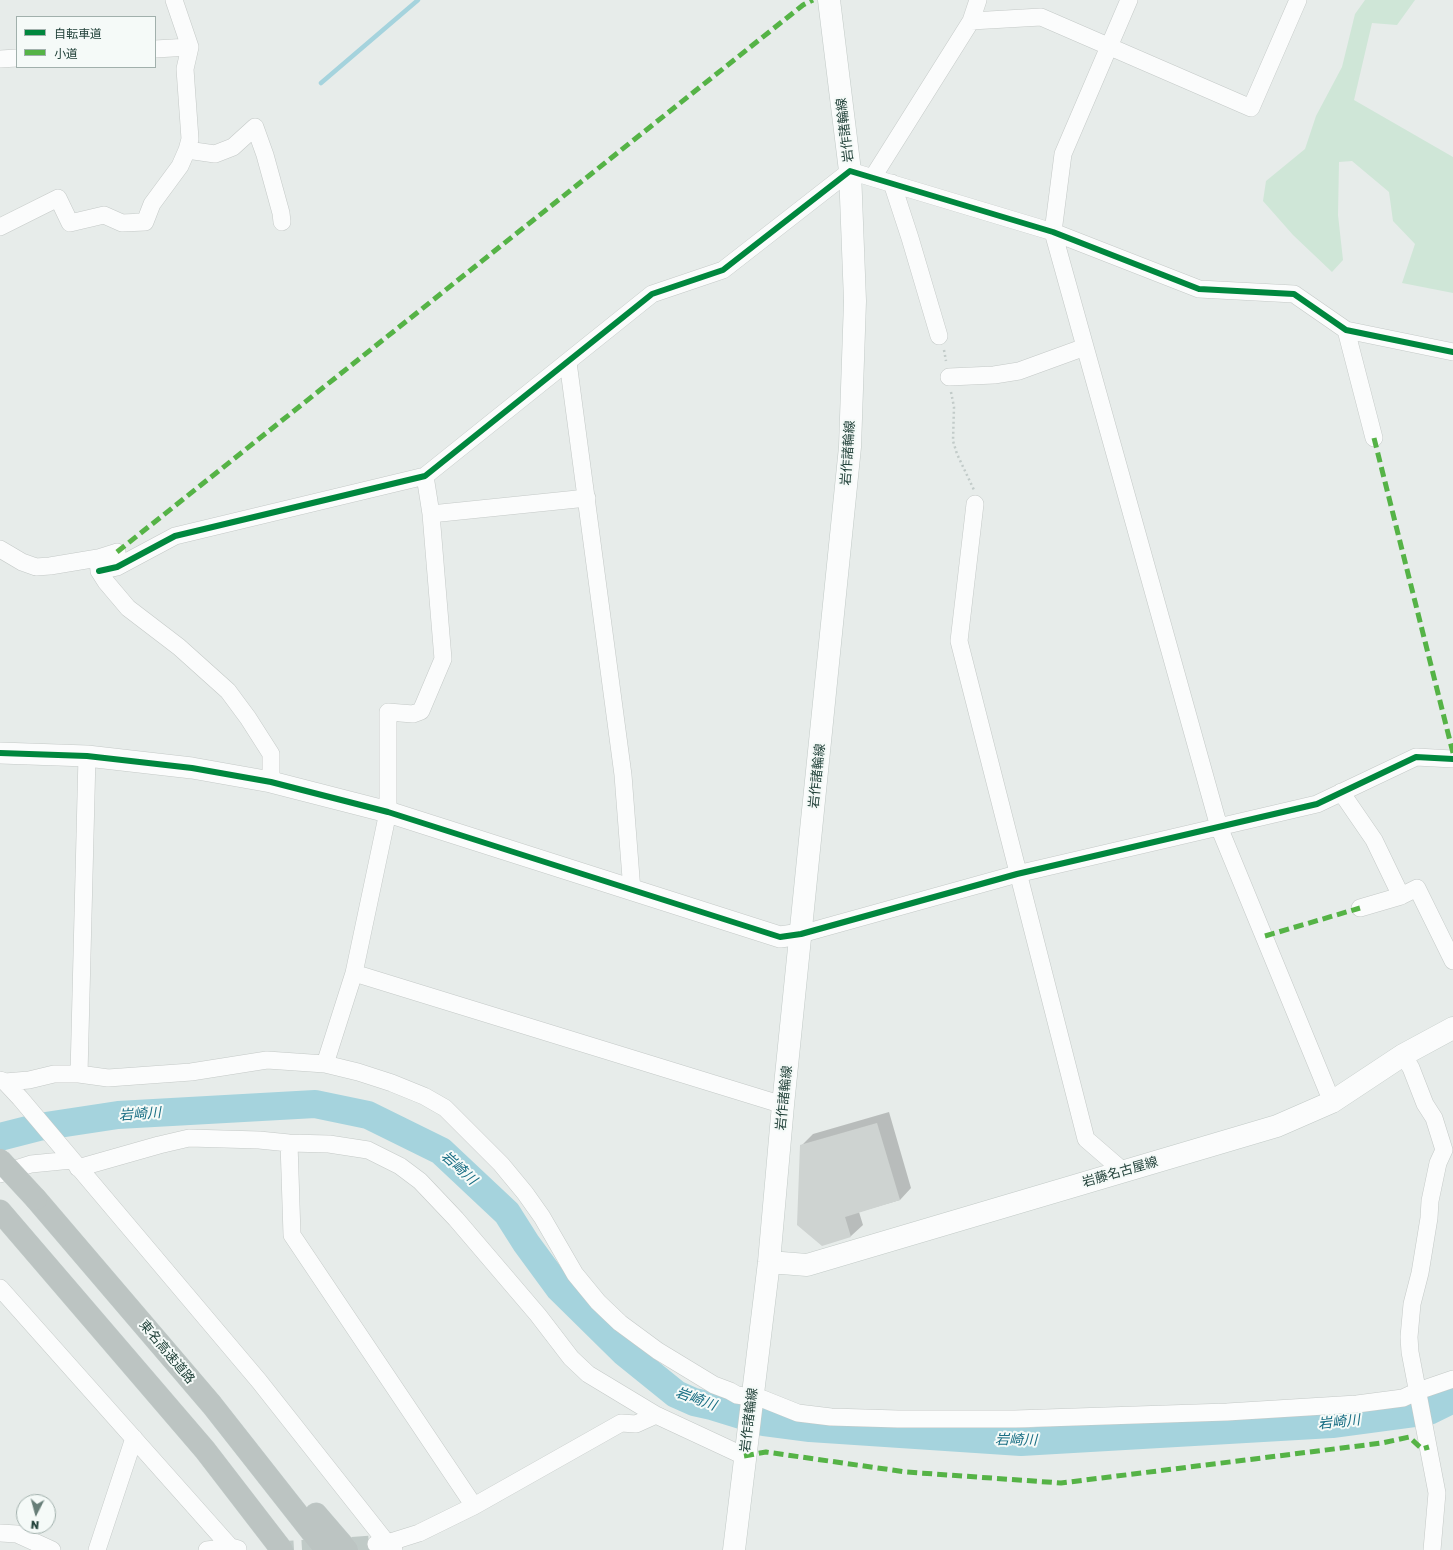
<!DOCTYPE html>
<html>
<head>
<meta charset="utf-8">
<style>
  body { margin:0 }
  #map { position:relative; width:1453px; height:1550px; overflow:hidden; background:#e7ecea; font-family:"Golos Text","Noto Sans JP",sans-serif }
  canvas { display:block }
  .legend { position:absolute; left:16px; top:16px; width:140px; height:52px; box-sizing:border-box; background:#f5faf8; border:1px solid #a1b0ac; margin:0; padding:5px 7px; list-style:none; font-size:12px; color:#22423a }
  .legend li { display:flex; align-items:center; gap:8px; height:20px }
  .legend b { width:20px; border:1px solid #a1b0ac }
  .north { position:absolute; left:16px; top:1494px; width:40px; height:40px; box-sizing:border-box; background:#f5faf8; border:1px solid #a1b0ac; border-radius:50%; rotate:186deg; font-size:11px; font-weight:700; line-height:16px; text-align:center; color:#22423a }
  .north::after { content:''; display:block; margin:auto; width:14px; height:18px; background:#677e78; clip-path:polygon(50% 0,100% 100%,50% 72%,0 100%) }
</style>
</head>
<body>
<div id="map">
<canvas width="1453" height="1550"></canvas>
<ul class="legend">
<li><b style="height:5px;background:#00873e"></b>自転車道</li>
<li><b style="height:5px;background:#55b346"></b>小道</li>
</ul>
<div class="north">N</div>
</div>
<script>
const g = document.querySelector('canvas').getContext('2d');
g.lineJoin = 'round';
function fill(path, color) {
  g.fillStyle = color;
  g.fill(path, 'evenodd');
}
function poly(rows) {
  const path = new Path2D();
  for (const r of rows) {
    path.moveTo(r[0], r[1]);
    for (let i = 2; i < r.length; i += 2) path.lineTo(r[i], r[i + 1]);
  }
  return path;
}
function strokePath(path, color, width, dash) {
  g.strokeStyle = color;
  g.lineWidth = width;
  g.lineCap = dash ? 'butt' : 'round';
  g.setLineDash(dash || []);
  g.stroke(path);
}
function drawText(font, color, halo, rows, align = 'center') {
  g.font = font + ' "Golos Text","Noto Sans JP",sans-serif';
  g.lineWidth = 4;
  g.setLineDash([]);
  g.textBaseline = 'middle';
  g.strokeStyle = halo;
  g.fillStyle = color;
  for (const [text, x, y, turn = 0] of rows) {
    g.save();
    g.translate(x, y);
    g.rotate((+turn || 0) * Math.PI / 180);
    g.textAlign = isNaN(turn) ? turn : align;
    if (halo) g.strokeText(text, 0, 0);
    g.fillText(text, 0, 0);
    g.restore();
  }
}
const green = poly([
  [1365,0,1415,0,1397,25,1372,23,1354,100,1453,157,1453,293,1402,283,1415,244,1393,221,1389,192,1352,161,1339,162,1338,215,1343,260,1332,272,1293,235,1263,201,1266,181,1305,149,1316,116,1342,67,1355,14]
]);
const shadow = poly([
  [889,1112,911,1188,900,1200,859,1212,863,1225,851,1236,823,1245,801,1146,813,1134]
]);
const stream = poly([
  [321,83,418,0]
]);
const river = poly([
  [0,1137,39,1127,118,1115,315,1104,368,1115,441,1151,507,1213,526,1243,559,1288,624,1352,676,1394,694,1402,712,1406,764,1422,810,1428,1021,1442,1332,1424,1429,1411,1453,1399]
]);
const building = poly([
  [877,1123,900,1200,845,1217,851,1237,822,1246,797,1225,800,1145]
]);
const minorTunnel = poly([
  [277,1550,374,1544]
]);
const path = poly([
  [944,350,946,361],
  [951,392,954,407,953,441,957,454,974,490]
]);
const minor = poly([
  [1129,0,1063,154,1053,232,1219,827,1332,1102],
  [971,21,1041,17,1251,108,1298,0],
  [155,49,190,47],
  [0,59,17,58],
  [187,150,215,154,233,147,255,127,265,155,281,213,282,222],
  [873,177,971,21,978,0],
  [892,183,910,238,939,336],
  [0,227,58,198,70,223,104,215,122,223,145,222,152,204,180,166,187,150,190,139,185,69,190,47,174,0],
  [1346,330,1374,438],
  [568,362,623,775,632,891],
  [949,377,994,375,1019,371,1085,347],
  [975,504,959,641,1086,1139,1123,1171],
  [431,514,587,498],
  [0,549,22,562,36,567,50,566,98,558,117,552],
  [98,558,99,571,106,582,128,608,179,647,228,691,248,718,271,754,271,782],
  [99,571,117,567,175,536,425,476,652,294,723,270,850,171,1053,232,1199,289,1294,294,1346,330,1453,352],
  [1341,792,1374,840,1401,896],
  [1360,908,1401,896,1417,888,1453,961],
  [801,934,1017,874,1317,804,1416,757,1453,759],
  [354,973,783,1105],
  [1403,1055,1411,1068,1425,1104,1434,1118,1444,1150,1438,1163,1430,1201,1429,1218,1420,1273,1412,1304,1409,1337,1410,1352,1437,1493,1432,1550],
  [325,1064,358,1072,392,1083,424,1096,445,1108,501,1164,525,1193,542,1217,575,1274,598,1302,620,1323,658,1351,714,1385,730,1391,737,1395,763,1399,798,1413,831,1417,898,1419,1015,1419,1227,1412,1357,1404,1403,1398,1418,1391,1453,1379],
  [79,1074,87,756],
  [0,1080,5,1082,20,1098,259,1381,387,1543],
  [5,1082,29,1080,54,1074,79,1074,108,1078,191,1072,267,1060,325,1064,354,973,388,812,388,712,413,714,421,711,443,659,431,514,425,476],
  [289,1143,292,1235,474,1506],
  [78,1168,159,1145,189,1138,259,1140,289,1143,329,1144,368,1150,400,1166,420,1181,456,1219,538,1315,571,1358,588,1374,656,1415],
  [0,1174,31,1164,72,1160],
  [0,1288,233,1550],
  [0,1533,17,1534,52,1550],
  [376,1544,387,1543,419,1533,474,1506,621,1423,636,1424,656,1415,744,1456],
  [97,1550,134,1438],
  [207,1550,231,1547,238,1549]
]);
const tertiary = poly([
  [0,753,87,756,192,768,271,782,388,812,780,937,801,934],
  [387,1543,392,1550]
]);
const secondary = poly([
  [769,1262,807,1265,1277,1126,1332,1102,1403,1055,1453,1028],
  [734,1550,769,1262,783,1105,850,447,855,301,850,171,829,0]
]);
const motorway = poly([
  [36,1199,212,1405,326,1550],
  [0,1211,205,1450,282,1550],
  [316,1514,347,1550]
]);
const motorwayBridge = poly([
  [0,1160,36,1199]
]);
const quiet = poly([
  [1374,438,1453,753],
  [117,552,803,5,813,0],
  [1265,936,1360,908],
  [744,1456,766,1452,906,1472,1061,1483,1382,1443,1409,1437,1422,1449,1429,1447]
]);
const cycleway = poly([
  [99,571,117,567,175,536,425,476,652,294,723,270,850,171,1053,232,1199,289,1294,294,1346,330,1453,352],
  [0,753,87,756,192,768,271,782,388,812,780,937,801,934,1017,874,1317,804,1416,757,1453,759]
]);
const streetNames = [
  ["岩作諸輪線",845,130,-97],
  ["岩作諸輪線",848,453,-86],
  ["岩作諸輪線",817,776,-84],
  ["岩作諸輪線",784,1098,-84],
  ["岩藤名古屋線",1120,1172,-16],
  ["東名高速道路",167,1352,50],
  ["岩作諸輪線",749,1420,-83]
];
const waterNames = [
  ["岩崎川",140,1114,-4],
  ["岩崎川",459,1168,42],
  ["岩崎川",696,1399,20],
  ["岩崎川",1339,1422,-6],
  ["岩崎川",1016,1440,1]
];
fill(green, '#cfe6d7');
fill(shadow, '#0003');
strokePath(stream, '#a5d3dd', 4.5);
strokePath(river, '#a5d3dd', 28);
fill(building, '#ced3d1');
strokePath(minorTunnel, '#c0cac7', 17, [17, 8]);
strokePath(minor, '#c4c9c7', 18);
strokePath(tertiary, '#c4c9c7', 22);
strokePath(secondary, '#c2cac7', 23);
strokePath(motorway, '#c2cbc9', 23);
strokePath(path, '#c2cbc9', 2.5, [2, 3]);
strokePath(minor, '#fbfcfc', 17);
strokePath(tertiary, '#fbfcfc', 21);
strokePath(secondary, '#fbfcfc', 22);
strokePath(motorway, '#bcc4c2', 22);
strokePath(motorwayBridge, '#c2cbc9', 23, []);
strokePath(motorwayBridge, '#bcc4c2', 22);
strokePath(quiet, '#55b346', 5, [10, 5]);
strokePath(cycleway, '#00873e', 6);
drawText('13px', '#22423a', '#f5faf8', streetNames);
drawText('italic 14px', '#176d83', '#f5faf8', waterNames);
</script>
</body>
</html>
